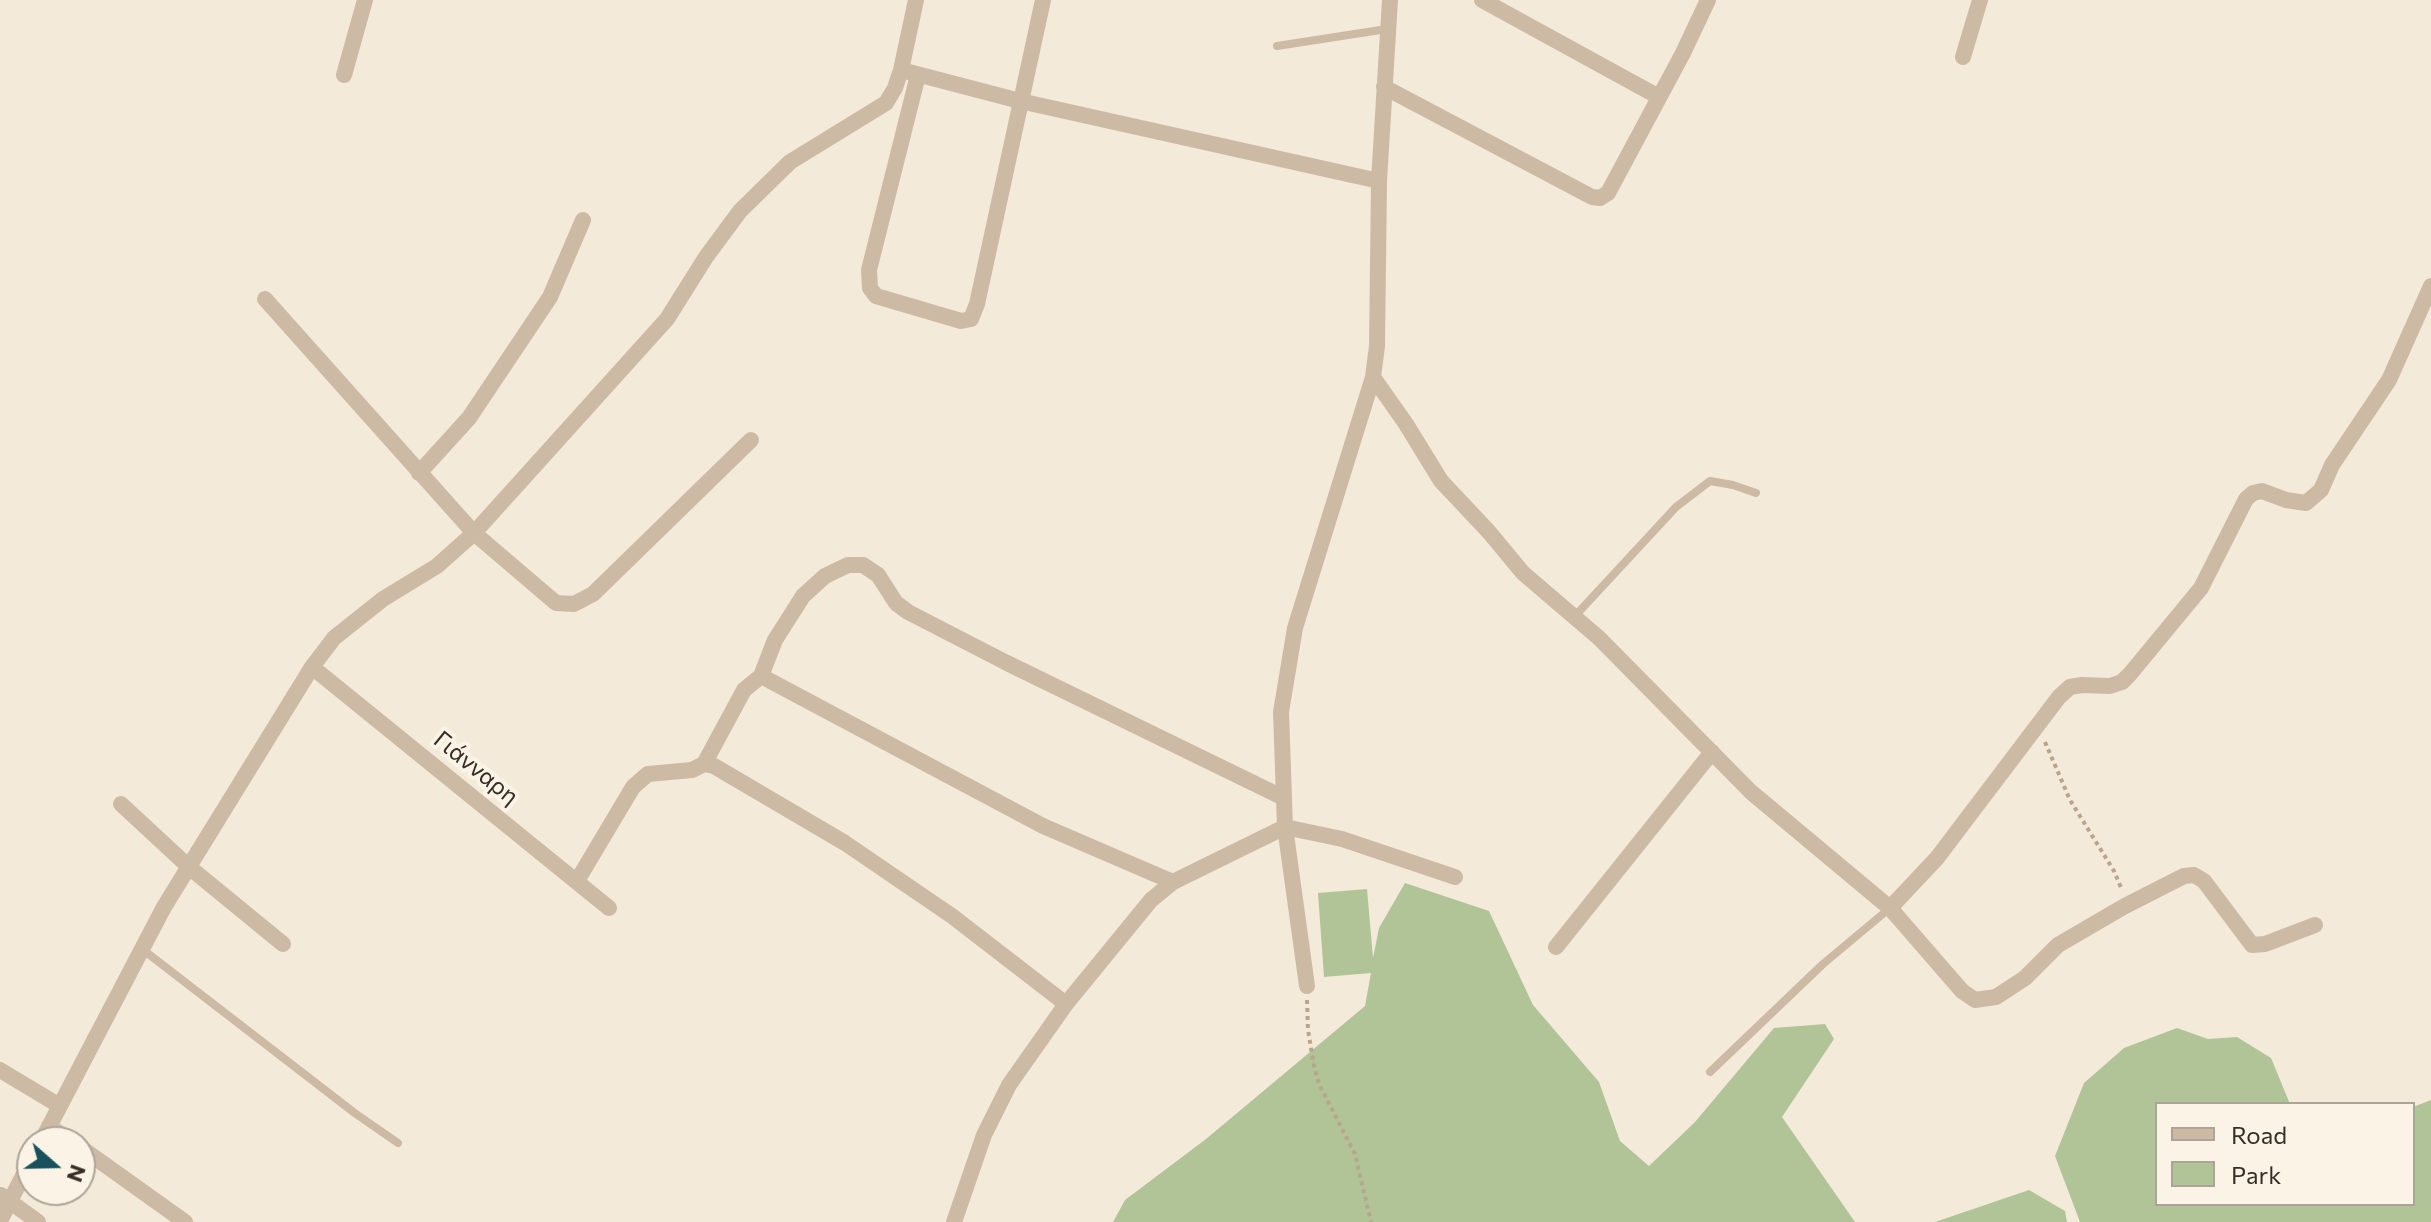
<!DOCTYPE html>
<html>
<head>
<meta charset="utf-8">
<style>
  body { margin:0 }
  #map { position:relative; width:2431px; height:1222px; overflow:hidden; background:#f4ead9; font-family:Commissioner,sans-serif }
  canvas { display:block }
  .legend { position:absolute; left:2155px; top:1102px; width:260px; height:104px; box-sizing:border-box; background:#fbf3e5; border:2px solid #ada499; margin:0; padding:10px 14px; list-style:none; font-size:24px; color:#372d26 }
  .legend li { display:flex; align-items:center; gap:16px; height:40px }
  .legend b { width:40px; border:2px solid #ada499 }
  .north { position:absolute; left:16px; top:1126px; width:80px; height:80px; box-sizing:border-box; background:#fbf3e5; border:2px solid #ada499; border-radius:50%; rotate:110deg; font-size:22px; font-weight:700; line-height:32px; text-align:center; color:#372d26 }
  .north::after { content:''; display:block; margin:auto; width:28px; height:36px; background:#18515c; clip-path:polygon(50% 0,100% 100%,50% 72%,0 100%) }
</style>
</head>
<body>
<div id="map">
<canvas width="2431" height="1222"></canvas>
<ul class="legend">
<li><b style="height:10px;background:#cdbaa4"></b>Road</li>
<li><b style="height:22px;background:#b1c497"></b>Park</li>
</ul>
<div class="north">N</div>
</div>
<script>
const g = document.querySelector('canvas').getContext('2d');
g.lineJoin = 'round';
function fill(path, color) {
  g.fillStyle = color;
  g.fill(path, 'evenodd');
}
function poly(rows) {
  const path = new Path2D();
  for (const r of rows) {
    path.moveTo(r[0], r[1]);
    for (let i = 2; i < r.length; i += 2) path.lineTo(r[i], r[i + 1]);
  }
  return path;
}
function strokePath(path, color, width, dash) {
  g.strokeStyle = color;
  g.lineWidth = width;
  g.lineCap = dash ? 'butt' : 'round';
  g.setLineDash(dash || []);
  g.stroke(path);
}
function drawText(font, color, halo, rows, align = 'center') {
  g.font = font + ' Commissioner,sans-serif';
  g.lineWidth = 8;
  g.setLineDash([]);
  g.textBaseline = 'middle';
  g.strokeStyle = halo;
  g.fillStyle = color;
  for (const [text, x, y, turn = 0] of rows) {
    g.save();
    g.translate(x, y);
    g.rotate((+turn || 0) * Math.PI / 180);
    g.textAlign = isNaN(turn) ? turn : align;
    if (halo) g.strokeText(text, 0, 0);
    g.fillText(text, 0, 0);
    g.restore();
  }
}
const green = poly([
  [1405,883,1489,911,1533,1005,1599,1082,1620,1141,1649,1166,1695,1122,1774,1028,1825,1024,1834,1039,1782,1117,1855,1222,1113,1222,1125,1200,1206,1139,1365,1006,1371,973,1324,977,1318,893,1367,889,1373,958,1379,928],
  [2177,1028,2208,1039,2237,1037,2271,1058,2290,1104,2157,1104,2157,1204,2413,1204,2413,1107,2431,1100,2431,1222,2080,1222,2055,1156,2084,1083,2124,1048],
  [2029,1190,2065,1211,2067,1222,1935,1222]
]);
const path = poly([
  [2045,742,2070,800,2114,871,2122,890],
  [1307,1000,1308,1030,1314,1066,1319,1084,1355,1154,1371,1222]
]);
const service = poly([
  [1277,46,1387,29],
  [1575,616,1676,507,1710,481,1733,485,1756,493],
  [142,949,356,1114,398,1143],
  [1710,1072,1823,964,1890,908]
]);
const minor = poly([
  [1482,0,1659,97],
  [1963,57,1980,0],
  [909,72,1020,101,1379,181],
  [344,75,365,0],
  [918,75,869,270,870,288,876,296,961,321,971,319,977,304,1043,0],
  [1384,87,1592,197,1600,198,1608,193,1683,53,1708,0],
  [265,299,474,533,556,603,574,604,593,594,751,440],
  [1373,377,1406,424,1441,481,1489,532,1523,573,1599,638,1751,792,1890,908,1962,991,1975,1000,1996,997,2025,978,2058,945,2125,906,2184,876,2194,875,2204,881,2252,945,2265,944,2315,925],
  [419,473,469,418,550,297,583,220],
  [312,667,609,908],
  [761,676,1043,826,1173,882],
  [704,764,744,690,761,676,775,640,803,596,825,576,848,565,863,565,878,575,896,603,908,612,1007,663,1284,798],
  [121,804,189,867,283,944],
  [577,881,633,787,642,779,648,774,692,770,704,764,714,766,845,843,952,916,1066,1004],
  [1890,908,1937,858,2059,697,2070,687,2082,685,2110,686,2122,682,2130,674,2201,588,2246,499,2253,493,2262,491,2286,500,2306,503,2321,490,2332,465,2389,380,2431,286],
  [1556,947,1712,752],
  [1307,986,1285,827,1281,712,1295,628,1373,377,1377,346,1379,181,1390,0],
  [0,1070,60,1106],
  [49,1126,72,1142],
  [41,1142,164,907,312,667,334,638,383,599,437,566,474,533,667,319,706,257,740,211,790,162,886,103,895,88,901,70,916,0],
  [80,1147,185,1222],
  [1,1195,38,1222],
  [0,1221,32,1158],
  [954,1222,984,1135,1009,1085,1066,1004,1151,900,1173,882,1285,827,1342,839,1455,877]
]);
const streetNames = [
  ["Γιάνναρη",476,768,39]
];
fill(green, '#b1c497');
strokePath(path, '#b9a48e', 4, [4, 4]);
strokePath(service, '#cdbaa4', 8);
strokePath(minor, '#cdbaa4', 16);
drawText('24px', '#372d26', '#fbf3e5', streetNames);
</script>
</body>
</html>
